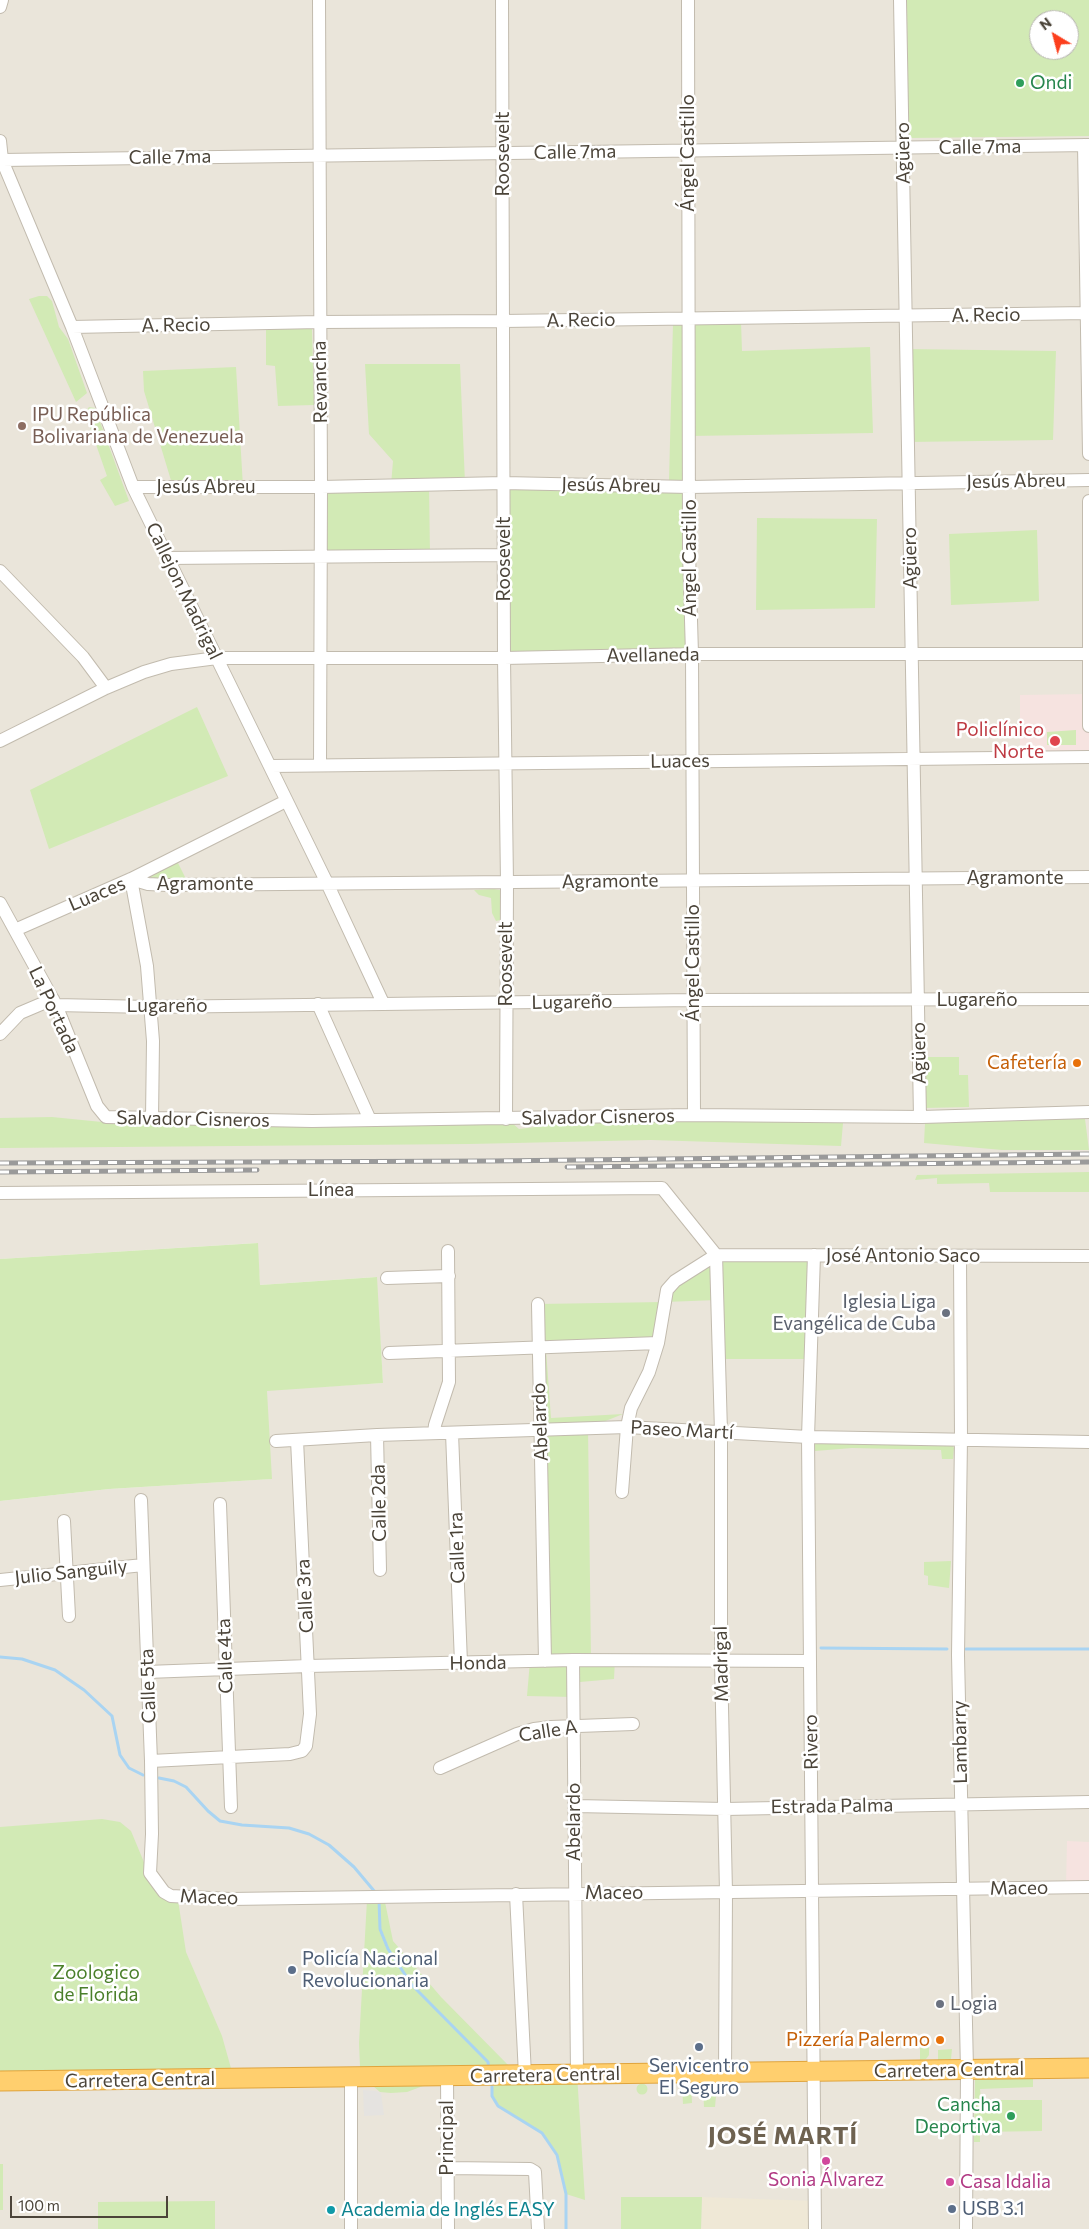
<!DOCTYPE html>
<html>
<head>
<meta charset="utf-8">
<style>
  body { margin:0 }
  #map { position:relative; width:1089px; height:2229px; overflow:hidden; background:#f6f3ec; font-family:Commissioner,sans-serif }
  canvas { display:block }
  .north { position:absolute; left:1029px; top:10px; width:50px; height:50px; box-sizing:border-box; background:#fff; border:1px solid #b7b4b0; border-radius:50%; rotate:323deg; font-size:14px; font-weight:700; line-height:20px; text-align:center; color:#4b4439 }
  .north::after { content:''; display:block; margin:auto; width:18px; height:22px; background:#fc3f1d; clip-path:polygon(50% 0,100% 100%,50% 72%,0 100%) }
  .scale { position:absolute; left:10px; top:2196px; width:158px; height:22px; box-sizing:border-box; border:2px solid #4b4439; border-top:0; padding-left:6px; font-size:15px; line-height:18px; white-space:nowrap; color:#4b4439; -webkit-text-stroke:4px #fff; paint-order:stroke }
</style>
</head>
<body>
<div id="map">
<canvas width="1089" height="2229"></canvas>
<div class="north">N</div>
<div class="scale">100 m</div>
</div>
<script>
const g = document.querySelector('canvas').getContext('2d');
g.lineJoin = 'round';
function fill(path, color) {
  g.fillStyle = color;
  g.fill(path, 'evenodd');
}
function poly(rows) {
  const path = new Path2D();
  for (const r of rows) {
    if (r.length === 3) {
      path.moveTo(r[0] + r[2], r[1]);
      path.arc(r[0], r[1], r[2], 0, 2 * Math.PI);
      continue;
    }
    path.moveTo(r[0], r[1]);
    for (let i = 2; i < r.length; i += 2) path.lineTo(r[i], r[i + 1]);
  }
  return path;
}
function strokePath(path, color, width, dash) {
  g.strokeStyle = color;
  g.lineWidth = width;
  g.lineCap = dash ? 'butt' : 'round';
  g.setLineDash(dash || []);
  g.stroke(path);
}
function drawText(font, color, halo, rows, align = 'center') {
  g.font = font + ' Commissioner,sans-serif';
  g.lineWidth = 5;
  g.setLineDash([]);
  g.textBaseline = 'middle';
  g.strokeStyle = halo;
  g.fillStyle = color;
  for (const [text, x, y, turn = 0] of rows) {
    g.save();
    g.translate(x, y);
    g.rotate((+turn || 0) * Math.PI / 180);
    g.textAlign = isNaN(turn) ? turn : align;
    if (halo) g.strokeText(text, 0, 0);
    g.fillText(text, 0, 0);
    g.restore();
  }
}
const residential = poly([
  [0,0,1089,0,1089,2229,0,2229,0,1501,109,1489,271,1479,266,1390,383,1383,376,1277,260,1285,257,1243,0,1259],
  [1039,20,1069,20,1069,50,1039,50]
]);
const education = poly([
  [702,2197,815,2201,815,2229,701,2229]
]);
const medical = poly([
  [1089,694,1089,757,1020,758,1020,695],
  [1067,1841,1089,1842,1089,1887,1066,1887]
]);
const green = poly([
  [907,0,1089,0,1089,136,908,138],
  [1039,20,1069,20,1069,50,1039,50],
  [39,296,47,296,52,301,59,327,68,339,87,393,76,402,29,299],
  [741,322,742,351,870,347,873,433,690,436,692,654,504,658,504,483,689,486,682,480,669,481,673,323,683,323,695,351,695,324],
  [266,327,312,328,314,405,278,406,275,366,266,365],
  [906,349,1056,351,1053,440,908,442],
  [365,364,460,364,465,483,429,484,430,555,321,556,321,487,391,485,393,461,369,434],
  [236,367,243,487,173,487,144,391,143,371],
  [89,407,95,408,129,501,115,506,100,480,107,476,85,413],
  [757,518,877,519,875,608,756,610],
  [1037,530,1039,601,951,605,949,534],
  [197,707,228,776,49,849,30,790],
  [1076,730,1076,745,1047,745,1047,732],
  [177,861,186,879,151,878,150,875],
  [494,889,500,890,503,895,500,920,496,921,492,913,491,898,479,895,474,890],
  [923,1057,959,1057,959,1075,968,1075,969,1107,924,1108],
  [52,1117,102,1122,512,1123,519,1129,544,1126,552,1122,671,1119,843,1123,841,1146,651,1140,469,1144,0,1148,0,1118],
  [1040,1119,1085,1119,1089,1150,1002,1150,924,1143,925,1123],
  [1089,1172,1089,1192,990,1192,989,1183,937,1184,937,1178,915,1180,917,1175],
  [258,1243,260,1285,377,1277,383,1383,267,1391,272,1479,109,1489,0,1501,0,1259],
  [716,1255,814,1256,811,1359,718,1359,717,1300,665,1302,658,1343,546,1350,551,1418,623,1414,588,1428,591,1658,615,1659,614,1679,580,1682,573,1697,527,1696,530,1661,545,1661,538,1304,664,1302,667,1290],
  [814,1441,952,1444,954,1448,953,1459,942,1459,941,1450,852,1448,815,1451],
  [951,1561,949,1588,928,1585,928,1576,924,1575,924,1562],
  [102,1819,120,1822,131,1831,146,1867,178,1900,186,1952,222,2036,234,2079,0,2081,0,1827],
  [367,1900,385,1902,393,1941,441,1997,510,2067,577,2074,585,2200,566,2194,557,2155,543,2133,498,2106,492,2096,493,2088,499,2075,510,2067,360,2067,359,2043],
  [929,2046,929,2055,926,2059,920,2060,920,2048],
  [952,2049,951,2059,938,2060,938,2050],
  [975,2078,1033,2078,1033,2087,980,2089,981,2100,1042,2100,1042,2131,980,2132,980,2142,974,2142],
  [642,2089,5.5],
  [670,2084,670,2095,659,2095,659,2085],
  [691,2084,692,2103,683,2104,682,2085],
  [720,2084,720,2096,716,2096,715,2107,704,2107,703,2085],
  [373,2086,423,2086,407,2092,391,2093,380,2092],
  [0,2164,3,2164,3,2210,0,2210],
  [621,2197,702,2197,701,2229,621,2229],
  [215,2201,215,2229,98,2229,98,2202]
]);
const parking = poly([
  [363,2090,376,2091,381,2093,384,2115,364,2116]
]);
const stream = poly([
  [821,1648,947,1649],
  [966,1649,1089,1649],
  [0,1657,22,1659,55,1670,84,1690,112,1716,120,1755,129,1768,143,1775],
  [159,1778,174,1781,186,1787,208,1811,220,1821,242,1825,289,1828,309,1834,329,1845,354,1867,375,1892],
  [379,1900,380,1929,388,1949,412,1985,488,2062,489,2069],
  [492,2082,492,2096,498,2106,542,2133,557,2155,566,2194,566,2229]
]);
const minor = poly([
  [319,0,321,487,320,764],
  [502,0,504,658,507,883,506,1119],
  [688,0,689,552,692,654,694,1115],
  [900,0,920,1117],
  [0,7,2,0],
  [0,141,2,160,72,327,133,487,327,883,383,1003],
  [1084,145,1089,454],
  [2,160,1089,145],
  [72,327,319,322,503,321,1089,313],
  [133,487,321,487,504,483,690,487,1089,480],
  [1089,501,1089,726],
  [167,558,504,555],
  [0,571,83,657,106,688],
  [0,741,106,688,144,672,171,664,217,658,504,658,698,654,1089,654],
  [271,766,1089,757],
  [0,903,56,1005,97,1106,106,1117,312,1121,694,1115,922,1117,1089,1112],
  [15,930,131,879,286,801],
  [318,1004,370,1120],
  [56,1005,150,1007,693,1000,1089,999],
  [0,1034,20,1013,53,999],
  [152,1118,153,1041,147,966,131,879,148,884,167,885,1089,877],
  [0,1193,662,1188,716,1255],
  [716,1255,721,1432,721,1661,726,1892,725,2072],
  [716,1255,1089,1256],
  [814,1255,808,1437,815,2229],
  [960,1256,961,1439,958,1655,967,2070,966,2229],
  [387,1278,449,1276],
  [538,1304,545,1661],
  [389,1353,658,1343],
  [434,1433,435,1425,449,1382,448,1251],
  [452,1433,461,1663],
  [377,1435,380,1570],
  [276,1441,377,1435,627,1427,808,1437,1089,1442],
  [622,1492,627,1427,631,1408,649,1372,658,1343,667,1290,675,1281,716,1255],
  [141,1500,151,1761,152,1834,150,1873,164,1892,171,1896,230,1899,1089,1887],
  [220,1504,231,1807],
  [64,1521,69,1616],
  [0,1580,143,1565],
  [573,1660,577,2074],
  [147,1672,308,1666,573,1660,810,1661],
  [151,1761,290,1754,302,1751,306,1746,310,1714,297,1440],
  [440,1768,517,1734,534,1729,551,1727,633,1724],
  [575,1806,725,1809,1089,1802],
  [516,1894,525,2075],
  [447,2076,448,2229],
  [447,2168,530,2169,535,2172,538,2229],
  [351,2229,351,2077]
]);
const highway = poly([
  [0,2081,1089,2068]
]);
const rail = poly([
  [0,1163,493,1161,1089,1154],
  [567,1167,1089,1162],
  [0,1172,257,1170]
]);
const markers = [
  [1020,83,5,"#2e9e5b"],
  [22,426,5,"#8d6e63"],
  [1055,741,6,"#e0444e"],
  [1077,1063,5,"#e8710a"],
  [946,1313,5,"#6b7280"],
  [292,1970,5,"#5c6f8a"],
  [940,2004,5,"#6b7280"],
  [940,2040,5,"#e8710a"],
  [699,2047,5,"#5c6f8a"],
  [1011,2116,5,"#2e9e5b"],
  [826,2161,5,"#d1479c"],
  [950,2182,5,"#d1479c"],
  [952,2209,5,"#5c6f8a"],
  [331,2210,5,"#0f9aa8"]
];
const leisureNames = [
  ["Ondi",1030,83],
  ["Cancha",1001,2105,"right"],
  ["Deportiva",1001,2127,"right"]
];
const streetNames = [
  ["Calle 7ma",980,147,-1],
  ["Calle 7ma",575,152,-1],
  ["Ángel Castillo",688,153,-90],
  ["Agüero",903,153,-91],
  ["Roosevelt",503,154,-90],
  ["Calle 7ma",170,157,-1],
  ["A. Recio",986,315,-1],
  ["A. Recio",581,320,-1],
  ["A. Recio",176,325,-1],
  ["Revancha",320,382,-91],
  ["Jesús Abreu",1016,481,-1],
  ["Jesús Abreu",611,485,1],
  ["Jesús Abreu",206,487],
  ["Ángel Castillo",690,558,-90],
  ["Agüero",910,558,-91],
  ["Roosevelt",504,559,-90],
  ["Callejon Madrigal",184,591,64],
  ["Avellaneda",653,655,-1],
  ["Luaces",680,761,-1],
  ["Agramonte",1015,878],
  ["Agramonte",610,881,-1],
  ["Agramonte",205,884],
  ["Luaces",97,894,-23],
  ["Ángel Castillo",693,963,-90],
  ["Roosevelt",506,964,-90],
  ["Lugareño",977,1000],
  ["Lugareño",572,1002,-1],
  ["Lugareño",167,1006],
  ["La Portada",54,1010,65],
  ["Agüero",919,1053,-91],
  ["Salvador Cisneros",598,1117,-1],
  ["Salvador Cisneros",193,1119,1],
  ["Línea",331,1190],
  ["José Antonio Saco",903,1256],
  ["Abelardo",540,1422,-92],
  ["Paseo Martí",682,1430,3],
  ["Calle 2da",379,1503,-91],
  ["Calle 1ra",457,1548,-92],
  ["Julio Sanguily",71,1572,-6],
  ["Calle 3ra",305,1596,-93],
  ["Calle 4ta",225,1656,-92],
  ["Honda",478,1663,-1],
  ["Madrigal",721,1664,-91],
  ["Calle 5ta",148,1686,-92],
  ["Calle A",548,1731,-9],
  ["Rivero",811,1742,-91],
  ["Lambarry",960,1742,-91],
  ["Estrada Palma",832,1806,-1],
  ["Abelardo",574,1822,-90],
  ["Maceo",1019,1888,-1],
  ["Maceo",614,1893],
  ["Maceo",209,1897,2],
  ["Carretera Central",949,2070,-1],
  ["Carretera Central",545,2075,-1],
  ["Carretera Central",140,2080,-1],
  ["Principal",447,2138,-90]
];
const educationNames = [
  ["IPU República",32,415],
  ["Bolivariana de Venezuela",32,437]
];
const healthNames = [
  ["Policlínico",1044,730],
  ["Norte",1044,752]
];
const foodNames = [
  ["Cafetería",1067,1063],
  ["Pizzería Palermo",930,2040]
];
const worshipNames = [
  ["Iglesia Liga",936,1302],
  ["Evangélica de Cuba",936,1324],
  ["Logia",950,2004,"left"]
];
const serviceNames = [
  ["Policía Nacional",302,1959],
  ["Revolucionaria",302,1981],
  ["Servicentro",699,2066,"center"],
  ["El Seguro",699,2088,"center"],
  ["USB 3.1",962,2209]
];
const parkNames = [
  ["Zoologico",96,1973],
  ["de Florida",96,1995]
];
const hotelNames = [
  ["Sonia Álvarez",826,2180],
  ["Casa Idalia",960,2182,"left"]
];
const cultureNames = [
  ["Academia de Inglés EASY",341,2210]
];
const districtNames = [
  ["JOSÉ MARTÍ",783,2136]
];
fill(residential, '#eae5da');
fill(education, '#efe8d6');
fill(medical, '#f6e3e0');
fill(green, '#d2eab5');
fill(parking, '#e5e3e0');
strokePath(stream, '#a9d4f2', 3);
strokePath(minor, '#c2bbae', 14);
strokePath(highway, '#e0a43c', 21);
strokePath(minor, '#fff', 12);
strokePath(highway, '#ffcf6e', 19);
strokePath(rail, '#9a9a9a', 5);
strokePath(rail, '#fff', 3, [9]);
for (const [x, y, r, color] of markers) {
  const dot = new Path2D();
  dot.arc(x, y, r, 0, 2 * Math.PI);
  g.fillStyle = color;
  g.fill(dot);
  strokePath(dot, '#fff', 2);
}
drawText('19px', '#27864d', '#fff', leisureNames, 'left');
drawText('19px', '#4b4439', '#fff', streetNames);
drawText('19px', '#785e54', '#fff', educationNames, 'left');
drawText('19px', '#be3a42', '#fff', healthNames, 'right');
drawText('19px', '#c56008', '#fff', foodNames, 'right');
drawText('19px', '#5b616d', '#fff', worshipNames, 'right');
drawText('19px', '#4e5e75', '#fff', serviceNames, 'left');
drawText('19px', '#4a7f2a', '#fff', parkNames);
drawText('19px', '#b23c85', '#fff', hotelNames);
drawText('19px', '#0d838f', '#fff', cultureNames, 'left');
g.letterSpacing = '1px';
drawText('bold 24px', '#6e6250', '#fff', districtNames);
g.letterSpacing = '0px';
</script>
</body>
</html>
